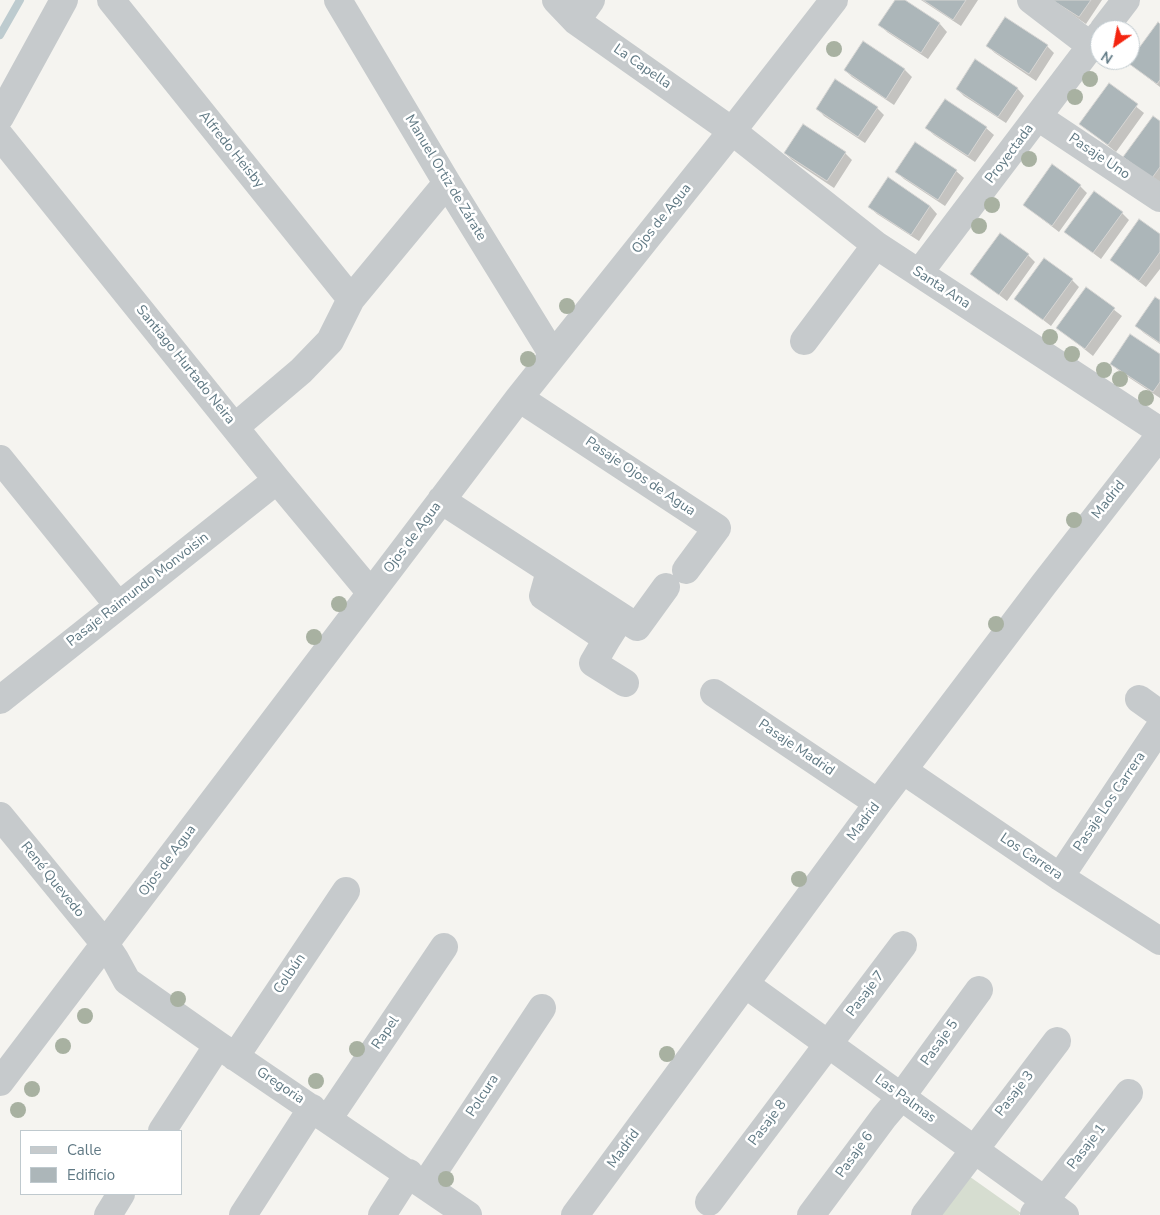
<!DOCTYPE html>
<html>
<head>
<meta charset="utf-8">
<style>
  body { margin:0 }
  #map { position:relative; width:1160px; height:1215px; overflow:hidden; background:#f5f4f0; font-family:"Nunito Sans",sans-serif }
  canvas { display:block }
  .legend { position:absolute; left:20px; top:1130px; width:162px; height:65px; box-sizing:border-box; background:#fff; border:1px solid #bfc9ce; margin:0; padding:6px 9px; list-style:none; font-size:15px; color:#607984 }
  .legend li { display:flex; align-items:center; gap:10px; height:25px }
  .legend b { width:25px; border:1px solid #bfc9ce }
  .north { position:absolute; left:1090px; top:20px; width:50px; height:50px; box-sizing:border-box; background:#fff; border:1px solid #bfc9ce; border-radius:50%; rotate:213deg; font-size:14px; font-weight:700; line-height:20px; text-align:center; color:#607984 }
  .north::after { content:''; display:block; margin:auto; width:18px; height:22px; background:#f42510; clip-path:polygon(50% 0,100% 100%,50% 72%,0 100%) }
</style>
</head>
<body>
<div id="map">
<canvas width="1160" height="1215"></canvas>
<ul class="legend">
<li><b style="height:6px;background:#c6cacc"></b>Calle</li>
<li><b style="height:14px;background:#acb6b9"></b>Edificio</li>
</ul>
<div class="north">N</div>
</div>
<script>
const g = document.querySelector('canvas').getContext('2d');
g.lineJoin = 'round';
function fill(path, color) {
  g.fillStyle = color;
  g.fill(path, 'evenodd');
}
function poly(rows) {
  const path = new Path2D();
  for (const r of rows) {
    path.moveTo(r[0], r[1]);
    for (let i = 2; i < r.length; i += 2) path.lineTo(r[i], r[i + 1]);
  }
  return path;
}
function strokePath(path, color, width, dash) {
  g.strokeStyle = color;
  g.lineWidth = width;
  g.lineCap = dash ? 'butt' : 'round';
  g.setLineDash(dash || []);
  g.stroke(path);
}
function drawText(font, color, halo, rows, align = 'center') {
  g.font = font + ' "Nunito Sans",sans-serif';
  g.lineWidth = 5;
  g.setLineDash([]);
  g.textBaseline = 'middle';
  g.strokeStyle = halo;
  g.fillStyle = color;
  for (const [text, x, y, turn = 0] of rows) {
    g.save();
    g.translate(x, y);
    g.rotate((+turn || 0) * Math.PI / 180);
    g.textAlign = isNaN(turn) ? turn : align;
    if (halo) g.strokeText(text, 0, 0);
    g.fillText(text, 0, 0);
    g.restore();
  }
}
const green = poly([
  [966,1174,1021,1213,1019,1215,937,1215]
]);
const shadow = poly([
  [896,0,903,0,940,24,947,32,928,59,887,32,880,24],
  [921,0,978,0,961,26],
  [1051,0,1102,0,1086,24],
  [1160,26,1160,87,1129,63],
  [863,43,905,70,912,77,894,105,852,77,845,70],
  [987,46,1047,46,1054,53,1036,81,995,53],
  [1109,85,1144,113,1116,152,1081,124],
  [1017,88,1024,96,1006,123,964,96,957,89],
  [817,108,877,108,884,115,865,143,824,116],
  [1160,123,1160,184,1131,164],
  [927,128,986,128,994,135,975,162,934,135],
  [915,144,956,171,964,178,945,206,904,179,897,172],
  [785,153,845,153,852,160,834,188,792,160],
  [1080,186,1087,193,1059,232,1024,205],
  [930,206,937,214,919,241,877,214,870,207],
  [1122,213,1129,220,1101,259,1065,232],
  [1160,236,1160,269,1146,287,1111,260],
  [1028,255,1035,262,1007,301,972,274],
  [1072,280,1079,287,1051,326,1016,299],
  [1087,289,1122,316,1093,356,1058,328],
  [1160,302,1160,344,1144,333,1137,326],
  [1160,355,1160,398,1119,371,1112,364]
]);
const stream = poly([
  [0,35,20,0]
]);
const building = poly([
  [895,0,905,0,940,23,921,53,878,25,895,0],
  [923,0,966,0,953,20,923,0],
  [1052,0,1091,0,1079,17,1052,0],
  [1005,17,1048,45,1029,74,986,46,1005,17],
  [1158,22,1160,24,1160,80,1157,84,1128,63,1158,22],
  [863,41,905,69,886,99,844,70,863,41],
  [975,59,1018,88,998,117,956,89,975,59],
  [835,79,878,107,858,137,816,109,835,79],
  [1109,83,1138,104,1108,145,1079,124,1109,83],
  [945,99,987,127,968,156,925,128,945,99],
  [1153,116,1160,121,1160,167,1152,178,1123,157,1153,116],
  [803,124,846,152,827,181,784,153,803,124],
  [915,142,957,170,938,200,895,172,915,142],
  [1052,164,1081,185,1052,226,1023,205,1052,164],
  [888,177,930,206,911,235,868,207,888,177],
  [1094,191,1123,212,1093,253,1064,232,1094,191],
  [1139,219,1160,234,1160,252,1139,281,1110,260,1139,219],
  [1000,233,1029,254,999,295,970,274,1000,233],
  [1044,258,1073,279,1043,320,1014,299,1044,258],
  [1086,287,1115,308,1085,349,1056,328,1086,287],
  [1155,297,1160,300,1160,343,1135,326,1155,297],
  [1130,334,1160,354,1160,382,1153,392,1110,364,1130,334]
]);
const minor = poly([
  [111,0,351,299],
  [338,0,447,183,553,355],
  [556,0,576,21,732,131,876,245,1160,431],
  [1031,0,1091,46],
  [576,21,591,0],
  [1103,30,1126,0],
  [0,117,64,0],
  [1038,117,1160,198],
  [0,136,277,480,371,593],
  [919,273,1100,34],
  [804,341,876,245],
  [519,398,717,528,686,570],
  [235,427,301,371,330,341,351,299,447,183],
  [0,459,118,605],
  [441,500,637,627,666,587],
  [550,571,543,596,607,639,621,617],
  [607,639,593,663,625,683],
  [714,693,878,803],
  [1139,699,1160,714],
  [0,700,277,480],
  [904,771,1060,877,1160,941],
  [0,816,105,944,115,959,127,981,218,1045,468,1215],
  [1060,877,1160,727],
  [745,984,1065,1215],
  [235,1057,346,891],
  [0,1082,519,398,732,131,834,0],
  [328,1119,444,947],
  [162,1131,218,1045],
  [425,1185,542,1008],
  [709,1202,903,945],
  [1034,1214,1129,1093],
  [108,1215,121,1194],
  [243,1215,312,1108],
  [382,1215,409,1173],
  [575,1215,878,803,1044,584,1160,435],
  [811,1215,884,1117,901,1097,979,990],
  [925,1215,1057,1041]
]);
const trees = [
  [834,49],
  [1090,79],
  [1075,97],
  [1029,159],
  [992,205],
  [979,226],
  [567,306],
  [1050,337],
  [1072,354],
  [528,359],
  [1104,370],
  [1120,379],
  [1146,398],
  [1074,520],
  [339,604],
  [996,624],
  [314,637],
  [799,879],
  [178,999],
  [85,1016],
  [63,1046],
  [357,1049],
  [667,1054],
  [316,1081],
  [32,1089],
  [18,1110],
  [446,1179]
];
const streetNames = [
  ["La Capella",642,67,35],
  ["Alfredo Heisby",231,150,51],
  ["Proyectada",1010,154,-53],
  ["Pasaje Uno",1099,157,34],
  ["Manuel Ortiz de Zárate",445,178,59],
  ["Ojos de Agua",662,219,-51],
  ["Santa Ana",941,288,33],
  ["Santiago Hurtado Neira",185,365,51],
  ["Pasaje Ojos de Agua",640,477,34],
  ["Madrid",1109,500,-52],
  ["Ojos de Agua",413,538,-53],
  ["Pasaje Raimundo Monvoisin",138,590,-38],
  ["Pasaje Madrid",796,748,34],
  ["Pasaje Los Carrera",1110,802,-56],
  ["Madrid",864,822,-53],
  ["Los Carrera",1031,857,34],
  ["Ojos de Agua",168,861,-53],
  ["René Quevedo",52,880,51],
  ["Colbún",290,974,-56],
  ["Pasaje 7",866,994,-53],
  ["Rapel",386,1033,-56],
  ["Pasaje 5",940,1043,-54],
  ["Gregoria",280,1086,34],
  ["Pasaje 3",1015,1094,-52],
  ["Polcura",483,1096,-57],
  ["Las Palmas",905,1099,36],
  ["Pasaje 8",768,1123,-53],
  ["Pasaje 1",1087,1147,-52],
  ["Madrid",624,1149,-54],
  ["Pasaje 6",855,1155,-54]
];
fill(green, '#d6ddd0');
fill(shadow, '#0003');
strokePath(stream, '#bdcbcf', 8);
fill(building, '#acb6b9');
strokePath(building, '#d6d5d3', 1);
strokePath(minor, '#c6cacc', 28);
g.fillStyle = '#a8b1a1';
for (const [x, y] of trees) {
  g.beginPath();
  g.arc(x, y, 8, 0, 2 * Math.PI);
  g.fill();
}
drawText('14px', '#607984', '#fff', streetNames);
</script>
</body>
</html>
